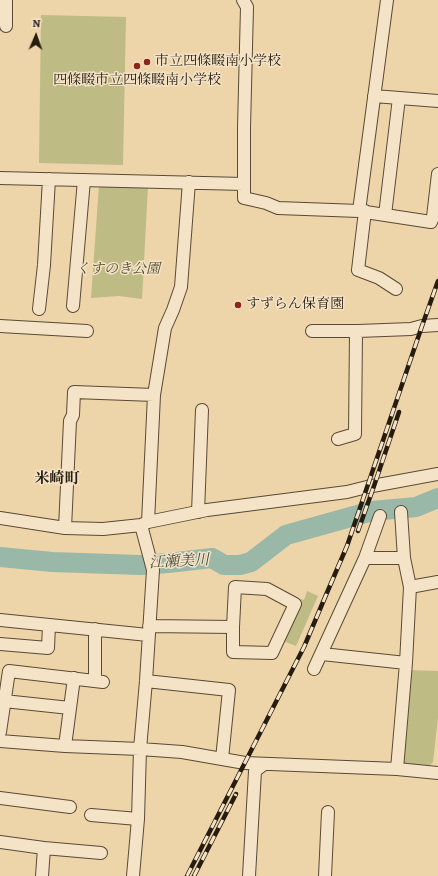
<!DOCTYPE html>
<html>
<head>
<meta charset="utf-8">
<style>
  body { margin:0 }
  #map { position:relative; width:438px; height:876px; overflow:hidden; background:#eed4a9; font-family:Alegreya,serif }
  canvas { display:block }
  .north { position:absolute; left:16px; top:16px; width:40px; height:40px; -webkit-text-stroke:3px #f4e3c7; paint-order:stroke; rotate:2deg; font-size:11px; font-weight:700; line-height:16px; text-align:center; color:#261c0f }
  .north::after { content:''; display:block; margin:auto; width:14px; height:18px; background:#261c0f; clip-path:polygon(50% 0,100% 100%,50% 72%,0 100%) }
</style>
</head>
<body>
<div id="map">
<canvas width="438" height="876"></canvas>
<div class="north">N</div>
</div>
<script>
const g = document.querySelector('canvas').getContext('2d');
g.lineJoin = 'round';
function fill(path, color) {
  g.fillStyle = color;
  g.fill(path, 'evenodd');
}
function poly(rows) {
  const path = new Path2D();
  for (const r of rows) {
    path.moveTo(r[0], r[1]);
    for (let i = 2; i < r.length; i += 2) path.lineTo(r[i], r[i + 1]);
  }
  return path;
}
function strokePath(path, color, width, dash) {
  g.strokeStyle = color;
  g.lineWidth = width;
  g.lineCap = dash ? 'butt' : 'round';
  g.setLineDash(dash || []);
  g.stroke(path);
}
function drawText(font, color, halo, rows, align = 'center') {
  g.font = font + ' Alegreya,"Noto Serif JP",serif';
  g.lineWidth = 3;
  g.setLineDash([]);
  g.textBaseline = 'middle';
  g.strokeStyle = halo;
  g.fillStyle = color;
  for (const [text, x, y, turn = 0] of rows) {
    g.save();
    g.translate(x, y);
    g.rotate((+turn || 0) * Math.PI / 180);
    g.textAlign = isNaN(turn) ? turn : align;
    if (halo) g.strokeText(text, 0, 0);
    g.fillText(text, 0, 0);
    g.restore();
  }
}
const green = poly([
  [41,15,126,17,123,165,39,163],
  [99,185,148,186,142,299,119,296,91,298],
  [307,591,318,596,296,646,283,641,301,599,304,600],
  [408,670,438,671,438,718,433,762,426,769,401,767]
]);
const river = poly([
  [0,557,52,562,140,565,168,563,212,558,224,565,240,565,251,562,286,535,372,511,416,507,438,498]
]);
const street = poly([
  [243,0,247,7,244,128,244,198,266,203,278,208,359,211,431,222,433,217,438,174],
  [6,26,6,0],
  [374,96,438,101],
  [0,178,244,184],
  [359,211,387,0],
  [365,211,358,270,379,278,396,289],
  [385,215,399,98],
  [73,306,84,180],
  [39,309,44,265,49,179],
  [0,326,87,331],
  [312,331,358,331,411,329,422,326,438,325],
  [338,439,355,434,356,331],
  [198,512,202,410],
  [401,512,404,558,410,587],
  [0,518,65,528,103,529,141,525,148,522,207,510,347,492,367,487,438,474],
  [148,522,154,395,165,328,173,310,181,287,189,182],
  [65,528,70,421,73,415,74,392,154,395],
  [365,558,404,558],
  [0,620,148,635],
  [149,626,233,627,235,587,267,589,295,604,272,653,233,652,233,627],
  [0,644,48,648,49,625],
  [322,654,406,663],
  [314,669,365,558,380,516],
  [95,680,95,629],
  [146,681,229,690,222,759],
  [4,701,70,708],
  [0,732,9,671,103,682],
  [0,741,65,746,140,749,182,752,245,763,397,769,438,773],
  [65,746,74,678],
  [397,769,406,663,410,587,438,582],
  [0,798,70,807],
  [91,815,138,819],
  [0,842,44,848,42,876],
  [44,848,101,853],
  [133,876,138,819,140,749,146,681,153,570,141,525],
  [249,876,255,771,264,764],
  [325,876,328,812]
]);
const rail = poly([
  [358,531,374,486,399,412],
  [187,876,304,647,326,595,347,546,422,326,438,281],
  [194,876,236,794]
]);
const markers = [
  [147,62,4,"#8f2418"],
  [137,66,4,"#8f2418"],
  [238,305,4,"#8f2418"]
];
const poiNames = [
  ["市立四條畷南小学校",155,62],
  ["四條畷市立四條畷南小学校",137,81,"center"],
  ["すずらん保育園",246,305]
];
const parkNames = [
  ["くすのき公園",118,270]
];
const neighbourhoodNames = [
  ["米崎町",57,479]
];
const waterNames = [
  ["江瀬美川",179,562,-3]
];
fill(green, '#bebb84');
strokePath(river, '#99b8a8', 20);
strokePath(street, '#584a36', 14);
strokePath(street, '#f4e3c7', 12);
strokePath(rail, '#261c0f', 4.5);
strokePath(rail, '#f4e3c7', 3, [9]);
for (const [x, y, r, color] of markers) {
  const dot = new Path2D();
  dot.arc(x, y, r, 0, 2 * Math.PI);
  g.fillStyle = color;
  g.fill(dot);
  strokePath(dot, '#f4e3c7', 1.5);
}
drawText('14px', '#261c0f', '#f4e3c7', poiNames, 'left');
drawText('italic 14px', '#544c32', '#f4e3c7', parkNames);
drawText('bold 15px', '#261c0f', '#f4e3c7', neighbourhoodNames);
drawText('italic 15px', '#484b3d', '#f4e3c7', waterNames);
</script>
</body>
</html>
